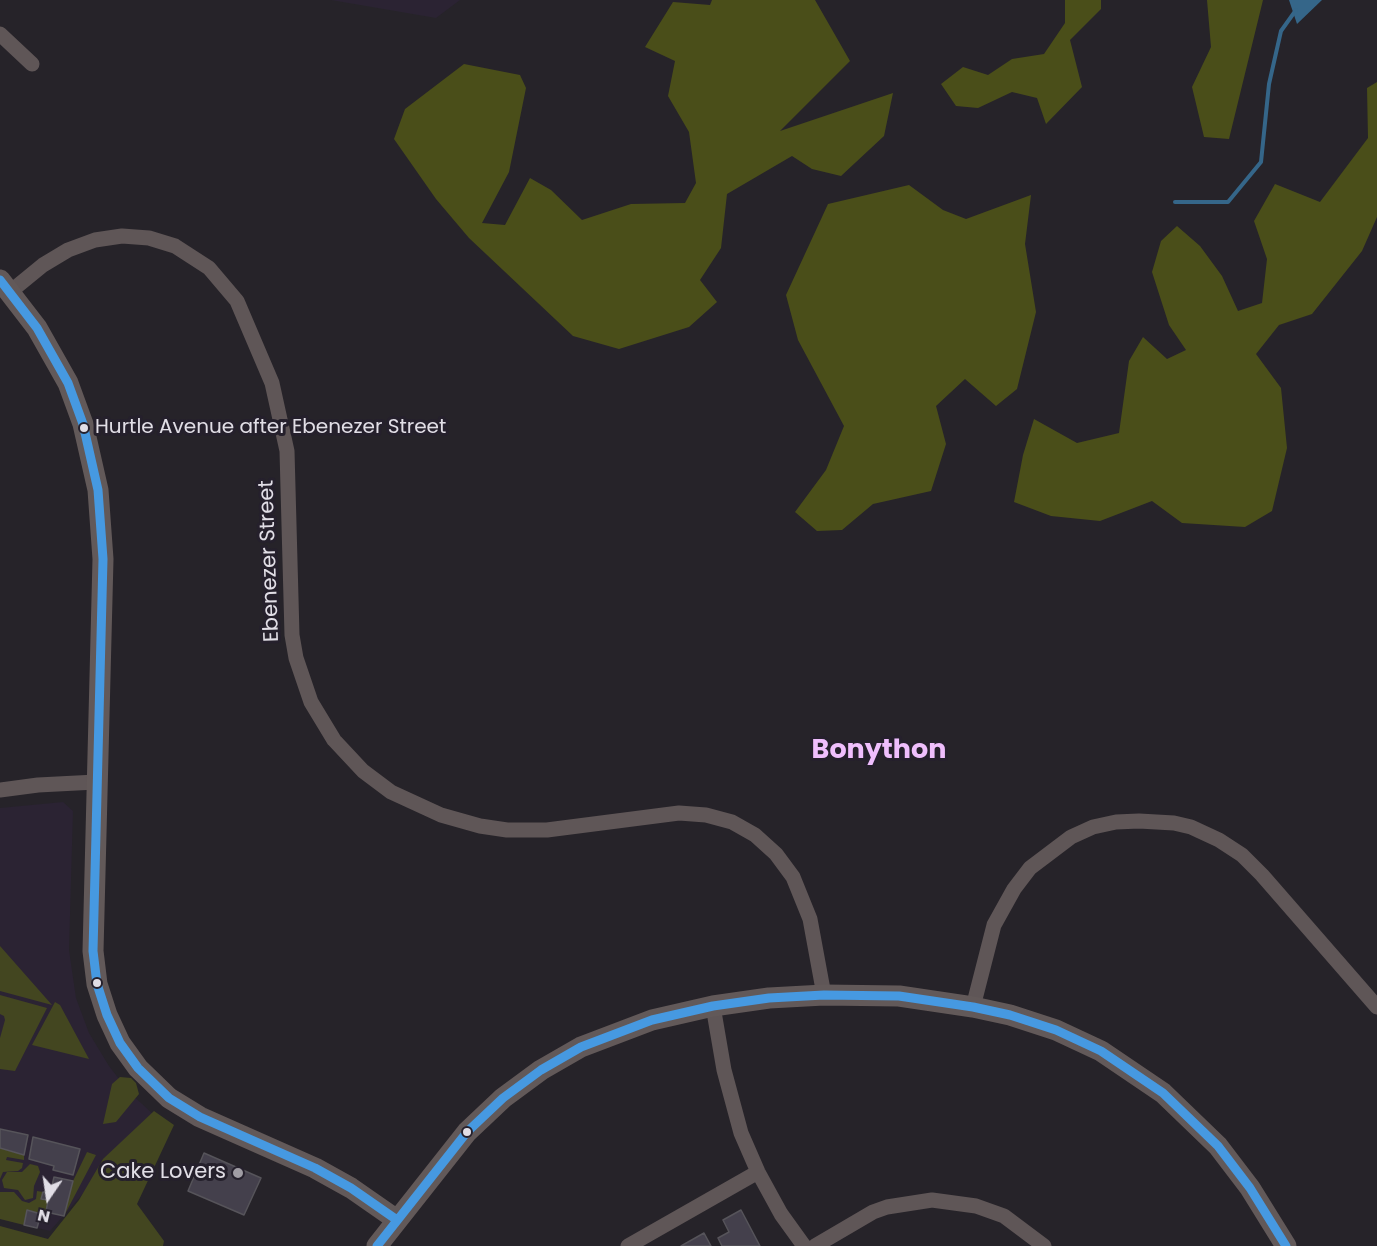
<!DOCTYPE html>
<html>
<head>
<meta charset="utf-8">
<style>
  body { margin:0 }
  #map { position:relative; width:1377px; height:1246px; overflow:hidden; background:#262329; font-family:Poppins,sans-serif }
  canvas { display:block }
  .north { position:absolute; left:18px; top:1168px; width:60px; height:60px; -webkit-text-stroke:4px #25202c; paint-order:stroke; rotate:193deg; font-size:16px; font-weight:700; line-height:24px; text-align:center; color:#e1dee6 }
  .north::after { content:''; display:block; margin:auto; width:21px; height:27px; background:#e1dee6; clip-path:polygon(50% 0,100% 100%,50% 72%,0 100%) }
</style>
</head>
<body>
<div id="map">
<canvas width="1377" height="1246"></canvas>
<div class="north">N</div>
</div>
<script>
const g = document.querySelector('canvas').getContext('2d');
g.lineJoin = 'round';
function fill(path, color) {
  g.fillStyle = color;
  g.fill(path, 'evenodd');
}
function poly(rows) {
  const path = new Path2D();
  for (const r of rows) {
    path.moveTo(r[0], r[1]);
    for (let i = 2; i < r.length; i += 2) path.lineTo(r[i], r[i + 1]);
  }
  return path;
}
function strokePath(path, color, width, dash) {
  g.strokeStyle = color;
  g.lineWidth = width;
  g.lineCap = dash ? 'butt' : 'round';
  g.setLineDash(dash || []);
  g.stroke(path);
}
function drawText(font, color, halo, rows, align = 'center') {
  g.font = font + ' Poppins,sans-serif';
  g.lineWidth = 6;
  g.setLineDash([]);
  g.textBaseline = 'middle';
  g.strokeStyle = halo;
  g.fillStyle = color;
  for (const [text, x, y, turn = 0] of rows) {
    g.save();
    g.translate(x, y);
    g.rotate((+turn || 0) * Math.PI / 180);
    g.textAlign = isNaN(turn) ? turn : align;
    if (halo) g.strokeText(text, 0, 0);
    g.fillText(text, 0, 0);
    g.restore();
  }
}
const built = poly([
  [331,0,460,0,436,18],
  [63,802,73,811,69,950,76,998,89,1033,109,1066,129,1092,153,1114,50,1231,0,1219,0,808]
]);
const green = poly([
  [0,946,52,1005,0,991],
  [0,995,47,1008,15,1071,0,1069,0,1038,5,1020,4,1016,0,1014],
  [55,1002,60,1005,89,1059,32,1045],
  [120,1077,131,1078,136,1083,139,1094,116,1122,103,1124,112,1084],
  [154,1111,174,1125,137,1204,164,1241,163,1246,0,1246,0,1226,48,1239,79,1200,103,1159],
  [0,1148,24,1155,24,1160,7,1157,6,1160,23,1163,22,1168,18,1171,3,1172,0,1179],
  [87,1152,96,1155,64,1216,73,1181],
  [30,1164,38,1166,40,1172,34,1186,33,1198,25,1200,18,1190,4,1188,2,1180,7,1172,22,1172],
  [37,1191,43,1192,41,1199,48,1200,46,1212,41,1214,27,1210,24,1225,0,1219,0,1192,14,1192,22,1201,29,1203,36,1199]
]);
const forest = poly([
  [712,0,815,0,850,61,780,131,893,93,884,136,841,176,812,169,792,156,727,194,721,248,700,280,717,302,689,327,619,349,573,336,469,238,436,199,394,139,405,109,464,64,520,75,526,88,509,172,482,223,505,225,530,178,551,190,582,220,631,204,685,203,696,183,689,132,668,96,675,61,645,47,673,2,710,5],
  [1065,0,1101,0,1101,9,1070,40,1082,87,1046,124,1037,98,1012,92,978,108,956,106,941,84,963,67,988,75,1012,59,1044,54,1065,23],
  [1207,0,1263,0,1229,139,1204,137,1192,87,1211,47],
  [1377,82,1377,217,1362,251,1312,314,1279,325,1256,354,1281,388,1287,448,1272,511,1245,527,1182,523,1152,501,1100,521,1051,516,1014,502,1023,455,1034,419,1077,443,1119,433,1129,361,1143,337,1167,359,1186,350,1169,325,1152,272,1161,241,1177,226,1200,246,1222,276,1238,311,1262,303,1267,259,1254,221,1275,184,1320,202,1368,138,1367,88],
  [909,185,943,210,966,219,1031,195,1025,244,1036,312,1017,389,996,406,965,379,936,406,946,444,931,491,873,504,842,530,817,531,795,512,826,470,844,426,798,340,786,295,828,204]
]);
const water = poly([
  [1289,0,1322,0,1297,24]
]);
const stream = poly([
  [1175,202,1228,202,1261,162,1269,84,1281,31,1296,10]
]);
const building = poly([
  [0,1129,28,1135,24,1155,0,1148,0,1129],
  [33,1137,80,1149,73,1175,53,1170,54,1166,29,1159,33,1137],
  [204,1153,261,1178,244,1215,188,1191,204,1153],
  [54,1177,73,1181,64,1216,46,1212,48,1200,41,1199,43,1192,50,1194,54,1177],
  [27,1210,41,1214,37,1228,24,1225,27,1210],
  [741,1210,760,1246,722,1246,718,1238,729,1232,723,1220,741,1210],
  [704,1233,711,1246,681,1246,704,1233]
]);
const street = poly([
  [0,34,32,64],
  [10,292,43,265,68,250,95,240,122,236,149,238,175,246,209,268,237,301,272,383,287,451,292,635,296,658,311,702,334,740,363,771,391,792,441,815,480,826,507,830,547,830,679,813,706,815,732,822,755,835,776,854,793,877,810,919,824,995],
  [0,790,38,785,96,782],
  [713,1006,724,1070,741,1133,758,1172,781,1214,804,1246],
  [973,1007,994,925,1014,889,1030,868,1071,837,1093,827,1116,822,1139,821,1174,823,1191,827,1219,840,1242,855,1262,875,1377,1007],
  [628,1246,758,1172],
  [815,1246,873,1212,887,1207,932,1200,976,1206,1004,1216,1044,1246]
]);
const secondary = poly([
  [0,280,37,328,68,383,83,424,98,490,103,559,93,951,97,984,107,1015,120,1043,138,1068,169,1098,200,1117,315,1168,351,1188,397,1220],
  [377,1246,467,1132,503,1098,541,1070,581,1047,652,1020,713,1006,769,998,824,995,899,996,973,1007,1010,1015,1056,1030,1101,1051,1163,1093,1218,1146,1250,1188,1286,1246]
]);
const bus1 = poly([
  [0,280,37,328,68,383,83,424,98,490,103,559,93,951,97,984,107,1015,120,1043,138,1068,169,1098,200,1117,315,1168,351,1188,397,1220],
  [377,1246,467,1132,503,1098,541,1070,581,1047,652,1020,713,1006,769,998,824,995,899,996,973,1007,1010,1015,1056,1030,1101,1051,1163,1093,1218,1146,1250,1188,1286,1246]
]);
const markers = [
  [84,428,5,"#e1dee6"],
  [97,983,5,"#e1dee6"],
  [467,1132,5,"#e1dee6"],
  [238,1173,6,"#a09da4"]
];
const busNames = [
  ["Hurtle Avenue after Ebenezer Street",95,428]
];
const streetNames = [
  ["Ebenezer Street",270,561,-92]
];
const poiNames = [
  ["Cake Lovers",226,1173]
];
const districtNames = [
  ["Bonython",879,751]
];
fill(built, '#2b2333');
fill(green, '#434620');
fill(forest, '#4a4e19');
fill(water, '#356689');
strokePath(stream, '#356689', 4);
fill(building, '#44404c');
strokePath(building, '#56545a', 1.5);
strokePath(street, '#5f5657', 15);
strokePath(secondary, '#625959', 21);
strokePath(bus1, '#4699e1', 9);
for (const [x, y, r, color] of markers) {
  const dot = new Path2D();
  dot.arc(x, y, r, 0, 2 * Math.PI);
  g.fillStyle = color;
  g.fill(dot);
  strokePath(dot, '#25202c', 2);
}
drawText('20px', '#e1dee6', '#25202c', busNames, 'left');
drawText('21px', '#e1dee6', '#25202c', streetNames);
drawText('21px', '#e1dee6', '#25202c', poiNames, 'right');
drawText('bold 27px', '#efbefd', '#25202c', districtNames);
</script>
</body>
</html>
